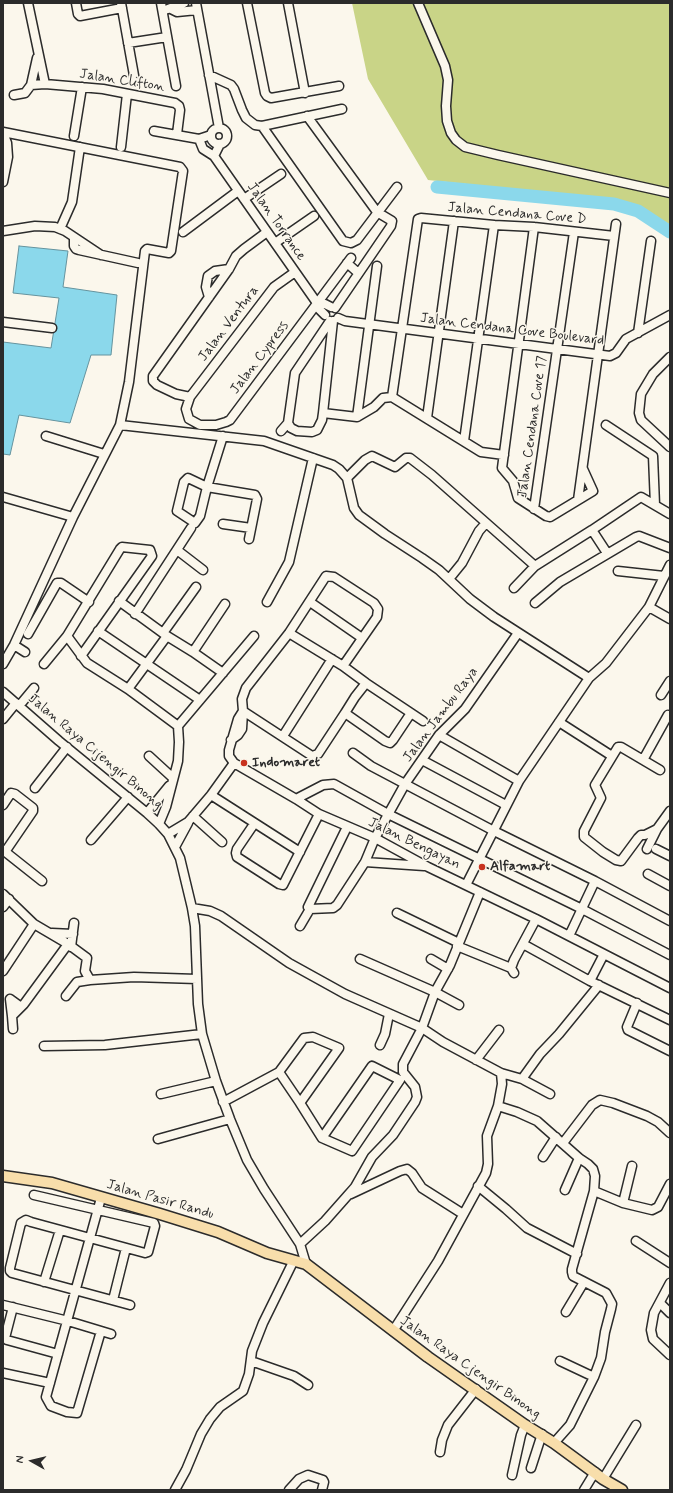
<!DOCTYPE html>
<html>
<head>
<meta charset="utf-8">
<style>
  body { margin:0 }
  #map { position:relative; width:673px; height:1493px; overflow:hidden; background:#fbf7ec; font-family:Mynerve,sans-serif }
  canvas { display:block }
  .frame { position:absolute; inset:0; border:4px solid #2b2b2b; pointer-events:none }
  .north { position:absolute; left:12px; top:1441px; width:40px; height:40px; -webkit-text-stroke:3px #fbf7ec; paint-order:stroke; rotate:278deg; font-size:11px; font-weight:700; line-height:16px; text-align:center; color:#2b2b2b }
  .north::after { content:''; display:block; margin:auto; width:14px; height:18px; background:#2b2b2b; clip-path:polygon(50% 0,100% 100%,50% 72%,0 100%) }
</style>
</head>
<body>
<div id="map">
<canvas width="673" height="1493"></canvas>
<div class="frame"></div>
<div class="north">N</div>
</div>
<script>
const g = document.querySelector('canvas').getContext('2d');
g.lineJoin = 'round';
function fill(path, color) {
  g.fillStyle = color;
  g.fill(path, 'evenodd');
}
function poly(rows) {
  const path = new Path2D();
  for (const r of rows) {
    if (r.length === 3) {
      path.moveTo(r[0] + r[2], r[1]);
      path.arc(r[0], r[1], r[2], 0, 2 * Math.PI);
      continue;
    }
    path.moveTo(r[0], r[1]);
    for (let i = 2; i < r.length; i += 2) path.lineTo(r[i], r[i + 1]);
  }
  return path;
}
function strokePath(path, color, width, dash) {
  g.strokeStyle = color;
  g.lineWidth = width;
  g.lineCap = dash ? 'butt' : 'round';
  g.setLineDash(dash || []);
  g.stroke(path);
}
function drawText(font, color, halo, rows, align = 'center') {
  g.font = font + ' Mynerve,sans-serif';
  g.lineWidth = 3;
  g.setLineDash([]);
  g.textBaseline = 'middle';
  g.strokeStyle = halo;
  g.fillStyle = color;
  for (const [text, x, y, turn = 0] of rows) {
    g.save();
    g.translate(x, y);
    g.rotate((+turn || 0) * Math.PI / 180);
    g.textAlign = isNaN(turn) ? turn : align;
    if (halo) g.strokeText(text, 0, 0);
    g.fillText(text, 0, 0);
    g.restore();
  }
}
const green = poly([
  [352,3,670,3,670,229,654,217,626,204,591,197,428,180,368,79]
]);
const water = poly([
  [19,246,68,251,63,287,117,295,111,355,91,355,70,423,19,415,10,455,3,454,3,342,51,348,59,298,13,293,19,246]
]);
const river = poly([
  [437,187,614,204,638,211,670,232]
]);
const minor = poly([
  [28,3,45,84],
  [76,3,78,14,80,16,122,8],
  [121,3,135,81],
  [161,3,176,86],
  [196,3,219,128],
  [247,3,265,93,267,96,271,98,339,86],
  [288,3,305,93],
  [418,3,445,66,448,80,446,106,447,121,451,133,456,140,465,147,498,155,670,193],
  [168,9,184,3],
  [171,9,177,12,197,10],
  [128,43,167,37],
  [209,75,231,85,234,89,242,110,246,118,255,125,262,126,343,241,351,243,357,240,397,187],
  [31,85,45,84,103,89,175,103,179,106,180,110,177,134],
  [14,95,25,93,31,85,37,58],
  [307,116,377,212,392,221,391,226,335,308],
  [262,126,342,109],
  [219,136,8],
  [154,131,199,139,211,135],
  [3,132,180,167,183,171,171,251,169,253,147,249,145,251,129,382,120,425,73,517,14,645,3,664],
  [3,133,7,143,8,157,3,182],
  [74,136,82,87],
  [199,139,203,149,214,156,220,144],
  [121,147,127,94],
  [214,156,317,303,318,308,325,315],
  [244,199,281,174],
  [534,227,502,468,513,481,518,498,546,516,550,517,593,491,583,469],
  [60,229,72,202,80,147],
  [3,231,35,226,55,227,65,231,101,255],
  [183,232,238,191],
  [74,238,74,246,76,249,79,250,138,263],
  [275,243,314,216],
  [347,263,356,271],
  [295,272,274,287,190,397,186,409,189,419,200,425,216,425,226,422,230,420,351,258],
  [209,297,206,287,208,276,215,271,229,269],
  [317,303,325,304,331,307],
  [338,318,345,321,610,356,616,353,626,339,670,315],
  [3,322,52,328],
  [638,333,651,241],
  [670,357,653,374,641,394,639,413,641,420,670,447],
  [190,397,176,394,157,385,153,381,153,376,229,269,236,256,244,249,267,232],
  [392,397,418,219,421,218,494,225,534,227,614,236],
  [392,397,481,452,504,455],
  [323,413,333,321],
  [357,417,377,266],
  [427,418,454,221],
  [288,423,291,428,297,431,312,432,317,430,322,420,323,413,357,417,374,407,383,398,392,397],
  [120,425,264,441,333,465,339,469,347,478,354,508,359,515,385,534,422,558,439,570,470,599,494,617,589,678],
  [606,425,653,456,655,505],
  [281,431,288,423,295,373,330,321],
  [46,436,104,454],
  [223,436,207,487,200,516,195,523,177,511,184,482,188,478,207,487,255,495,257,499,249,539],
  [464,441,494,225],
  [347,478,365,460,372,456,395,467,406,458,410,458,432,475,535,566],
  [3,497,73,517],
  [578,500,616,224],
  [534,509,574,232],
  [223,524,251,528],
  [592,530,607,553],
  [177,550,203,570],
  [618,571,664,576],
  [449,579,462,563,479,531,486,523],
  [514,588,535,566,592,530,641,497,670,514],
  [119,601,167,636,193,652,223,673],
  [267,602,289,562,313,458],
  [310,602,362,638],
  [535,603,560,582,636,537,639,536,670,548],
  [649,607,670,619],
  [135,614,191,528],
  [98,631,200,700],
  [163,633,196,587],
  [289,633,343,666,366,683,423,721],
  [28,634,57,583,61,583,89,602],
  [67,636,87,663,128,689,178,726,179,742,178,761,166,807,159,824],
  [14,645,25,652],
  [193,652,225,604],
  [44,664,67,636,120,549,122,547,150,550,152,556,81,656],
  [343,666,377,617,378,609,374,603,334,577,326,576,289,633,246,688,242,699,243,711,238,719,229,750,229,756,234,763,296,799,319,814,375,838,428,867,536,919,670,988],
  [366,683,355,697,345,713,385,741,390,743,393,740,411,713],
  [128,689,167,636],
  [3,692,59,741,147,813,159,824,168,834,180,858,192,908,195,926,198,1004,202,1034,216,1081,230,1119,247,1160,264,1189,300,1244,306,1264],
  [661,695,670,681],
  [19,706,34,688],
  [243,711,312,756,318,754,345,713],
  [3,719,16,703],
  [559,722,612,756],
  [178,726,254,636],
  [439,735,519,781],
  [283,736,332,659],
  [231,740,238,735,242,729,243,712],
  [353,753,371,766,405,784,494,831,595,881,670,921],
  [149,756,173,778],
  [422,760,506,805],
  [643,760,668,715],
  [660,770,621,747,618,747,595,785,601,798,584,831,584,837,603,852,616,860,621,861,638,838,641,835,645,835,657,829,670,811],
  [35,788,67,747],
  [211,795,300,852],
  [296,799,323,785,334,784,388,814,582,909,670,955],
  [3,805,11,793,15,794,33,808,33,811,5,852],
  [147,813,169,786],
  [193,816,222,842],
  [254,824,237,849,236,853,237,857,279,884,283,885,319,814],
  [347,827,308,907,310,909,333,908,337,905,365,862,375,838,405,784,439,735,465,709,518,633],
  [168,834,188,822,211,795,234,763],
  [91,840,128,797],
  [175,847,188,823],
  [647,849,657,829],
  [656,849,670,856],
  [3,850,42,881],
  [365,862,424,866],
  [648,874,670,886],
  [466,885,519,781,589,678,606,663,649,607,670,565],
  [3,894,34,924,68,944,87,958,85,971,90,980,134,977,197,979],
  [3,907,9,899],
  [192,908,210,911,221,916,289,963,345,994,422,1028,443,1042,501,1073,522,1079,550,1094],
  [397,913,459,943],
  [300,926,310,909],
  [52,933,73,934],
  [569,936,595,881],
  [523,944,590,981],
  [457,946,511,968],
  [71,947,74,923],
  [604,954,590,981,670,1020],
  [360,959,435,992,459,1005],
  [431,959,448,969],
  [3,971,34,924],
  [514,973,511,968,514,960,536,919],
  [66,996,77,982,90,980],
  [637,1003,627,1027,628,1030,670,1051],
  [21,1007,10,999,12,1016,24,1004,68,944],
  [12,1016,13,1029],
  [380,1045,385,1034,389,1014],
  [44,1046,105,1045,202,1034],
  [476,1060,499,1030],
  [279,1072,300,1103],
  [522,1079,540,1054,559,1034,599,985],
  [161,1094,216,1081],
  [223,1102,279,1072,304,1038,313,1037,339,1048,300,1103,322,1138,352,1151,400,1080,372,1066,322,1138],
  [498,1106,517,1112,537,1121,579,1158,588,1164,593,1169,595,1176,594,1191,572,1269,572,1272,573,1276,606,1293,612,1304,611,1309,605,1332,601,1358,594,1377,570,1425,554,1443],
  [158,1139,230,1119],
  [563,1143,592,1105,600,1100,613,1103,647,1116,658,1122,670,1133],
  [543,1157,556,1137],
  [478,1186,506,1209,527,1228,577,1254],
  [565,1190,579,1158],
  [594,1191,623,1203,652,1210,658,1207,670,1184],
  [351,1194,400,1171,407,1169,412,1173,422,1188,463,1214],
  [34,1195,154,1223,155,1226,148,1252,145,1253,31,1222,26,1220,21,1223,10,1268,10,1271,12,1273,130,1305],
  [623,1203,632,1166],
  [636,1241,670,1263],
  [300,1244,325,1221,348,1195,355,1187,372,1157,393,1135,415,1102,417,1097,415,1087,403,1072,403,1064,422,1028,435,992,450,965,480,892],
  [44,1282,60,1230],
  [670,1283,654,1313,651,1330,653,1339,670,1355],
  [113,1300,126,1248],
  [660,1303,670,1313],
  [3,1305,68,1321,111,1334],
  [13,1307,5,1338,7,1340,58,1354],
  [566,1312,584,1282],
  [101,1331,77,1413,67,1412,51,1406,46,1397,101,1198],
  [393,1331,438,1261,486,1173,488,1164,487,1136,498,1106,502,1084,501,1073],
  [251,1361,294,1376,308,1385],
  [560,1361,594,1377],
  [3,1373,50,1383],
  [440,1452,442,1440,448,1425,476,1389],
  [531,1468,542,1434],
  [512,1475,521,1435,525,1425],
  [603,1479,636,1425],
  [175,1490,186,1470,201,1434,210,1419,220,1407,243,1391,249,1374,252,1351,263,1323,293,1262],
  [289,1490,299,1479,308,1475,323,1480,324,1482,322,1490],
  [584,1490,595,1472]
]);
const major = poly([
  [3,1176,52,1183,160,1214,218,1232,267,1253,306,1264,428,1357,525,1425,554,1443,603,1479,622,1490]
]);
const markers = [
  [244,763,4,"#c8321e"],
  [482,867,4,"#c8321e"]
];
const streetNames = [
  ["Jalan Clifton",122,81,9],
  ["Jalan Cendana Cove D",517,214,5],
  ["Jalan Torrance",276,222,55],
  ["Jalan Ventura",229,324,-53],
  ["Jalan Cendana Cove Boulevard",512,330,7],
  ["Jalan Cypress",260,358,-53],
  ["Jalan Cendana Cove 17",533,427,-82],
  ["Jalan Jambu Raya",441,715,-53],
  ["Jalan Raya Cijengir Binong",95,752,40],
  ["Jalan Bengayan",414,844,26],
  ["Jalan Pasir Randu",160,1200,16],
  ["Jalan Raya Cjengir Binong",470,1368,35]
];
const poiNames = [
  ["Indomaret",252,763],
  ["Alfamart",490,867]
];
fill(green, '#c9d487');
fill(water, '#8bd8eb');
strokePath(water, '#65939e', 1);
strokePath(river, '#8bd8eb', 13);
strokePath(minor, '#2b2b2b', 11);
strokePath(major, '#2b2b2b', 13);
strokePath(minor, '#fbf7ec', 8);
strokePath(major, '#f8deab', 10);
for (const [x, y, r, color] of markers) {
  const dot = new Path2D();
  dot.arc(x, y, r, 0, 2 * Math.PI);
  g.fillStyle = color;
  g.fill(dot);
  strokePath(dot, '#fbf7ec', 1.5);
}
drawText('14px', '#2b2b2b', '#fbf7ec', streetNames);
drawText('bold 14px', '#2b2b2b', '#fbf7ec', poiNames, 'left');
</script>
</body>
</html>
